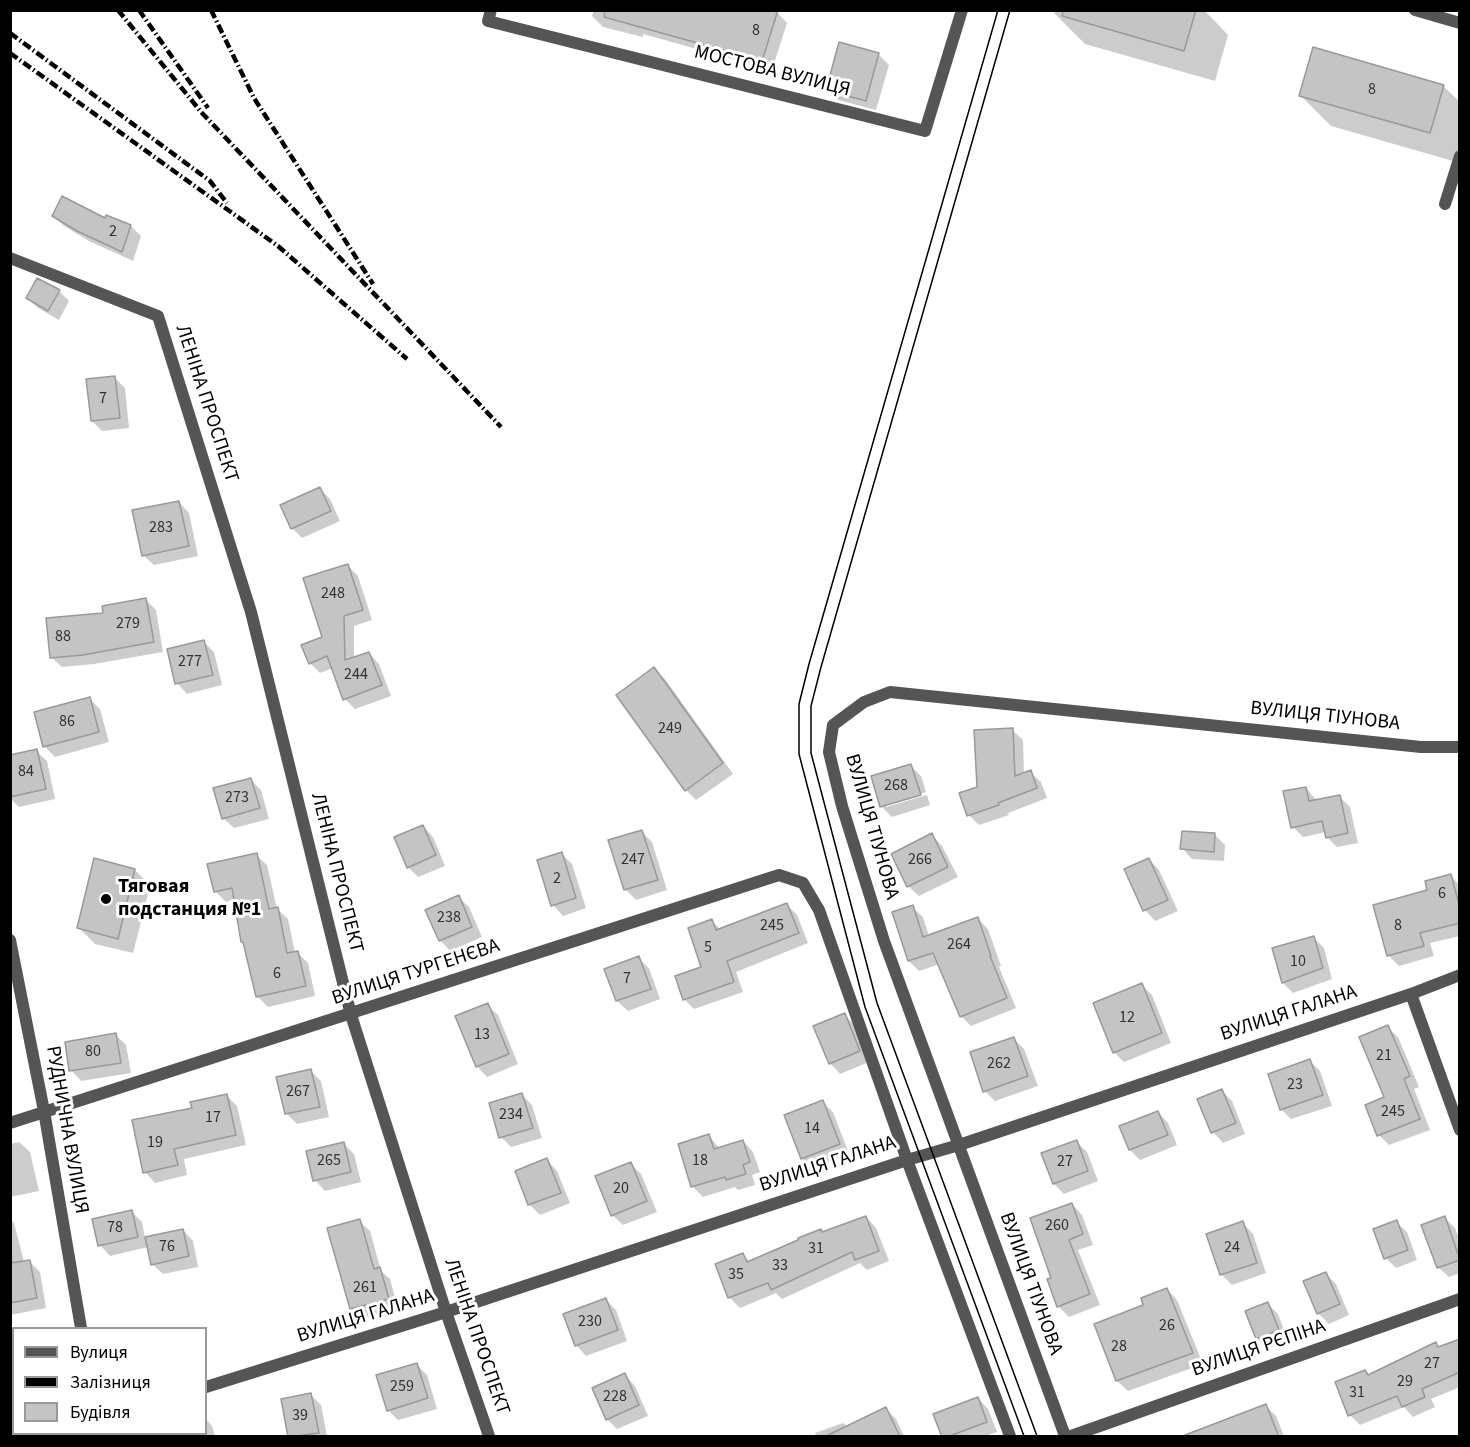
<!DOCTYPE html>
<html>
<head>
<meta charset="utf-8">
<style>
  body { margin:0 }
  #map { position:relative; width:1470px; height:1447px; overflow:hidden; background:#fff; font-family:"Source Sans 3",sans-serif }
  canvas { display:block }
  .frame { position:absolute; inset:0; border:12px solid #000; pointer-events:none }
  .legend { position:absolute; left:12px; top:1327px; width:195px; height:108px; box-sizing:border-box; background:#fff; border:2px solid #999; margin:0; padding:8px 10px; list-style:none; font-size:18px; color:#000 }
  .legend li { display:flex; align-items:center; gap:12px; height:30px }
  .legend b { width:30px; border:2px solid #999 }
</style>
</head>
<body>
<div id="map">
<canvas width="1470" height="1447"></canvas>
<div class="frame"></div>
<ul class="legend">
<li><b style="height:8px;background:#555"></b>Вулиця</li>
<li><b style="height:8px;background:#000"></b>Залізниця</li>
<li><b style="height:16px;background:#c4c4c4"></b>Будівля</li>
</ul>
</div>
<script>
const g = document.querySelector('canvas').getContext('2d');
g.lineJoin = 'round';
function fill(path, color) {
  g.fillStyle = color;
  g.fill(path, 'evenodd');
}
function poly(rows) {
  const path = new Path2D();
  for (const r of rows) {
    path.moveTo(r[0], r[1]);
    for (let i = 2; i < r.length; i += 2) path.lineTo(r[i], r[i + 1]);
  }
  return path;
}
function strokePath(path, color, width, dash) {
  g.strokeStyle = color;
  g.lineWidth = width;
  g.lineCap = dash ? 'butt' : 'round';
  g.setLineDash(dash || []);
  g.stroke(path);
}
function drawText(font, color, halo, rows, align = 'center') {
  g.font = font + ' "Source Sans 3",sans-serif';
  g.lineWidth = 6;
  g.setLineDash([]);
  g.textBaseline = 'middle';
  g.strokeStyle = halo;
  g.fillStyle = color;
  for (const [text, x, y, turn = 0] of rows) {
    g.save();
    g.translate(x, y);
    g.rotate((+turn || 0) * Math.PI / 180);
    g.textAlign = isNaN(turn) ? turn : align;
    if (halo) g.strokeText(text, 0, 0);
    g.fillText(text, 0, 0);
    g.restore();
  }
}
const shadow = poly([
  [594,10,772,10,777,12,787,23,772,70,643,34,643,37,603,27,592,16],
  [1055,10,1204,10,1228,35,1215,81,1085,44,1054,13],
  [840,44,879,55,889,65,876,110,838,100,828,90],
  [1443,86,1460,102,1460,163,1331,126,1300,95],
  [54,216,106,220,131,226,141,236,133,261,89,241,64,226],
  [59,291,69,301,59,320,38,308,27,298],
  [114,377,125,388,129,428,102,431,92,421],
  [320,489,330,499,340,521,302,538,292,528],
  [179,502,189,513,198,556,154,565,143,555],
  [348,566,358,576,372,620,354,626,354,659,369,653,379,664,391,696,355,709,345,699,333,668,320,673,310,663,324,638],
  [145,599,156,610,163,652,94,664,62,667,51,657,105,615],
  [204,642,214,652,222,685,187,694,177,683],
  [654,669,665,679,733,774,696,800,686,790],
  [90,699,100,709,109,742,55,757,44,746],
  [1012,730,1023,740,1024,774,1030,772,1041,782,1047,798,1008,813,1009,815,979,825,969,815,978,788],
  [36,751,47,761,55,799,19,807,10,798,10,757],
  [911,766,921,776,926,792,886,804,886,807,927,795,930,805,892,817,882,807,873,777],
  [251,780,261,790,269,819,234,828,223,818],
  [1306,788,1317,801,1340,797,1350,807,1358,843,1337,847,1327,837,1326,832,1303,837,1293,827],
  [423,826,433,837,445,866,418,877,408,867],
  [641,831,652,842,667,890,636,900,626,890,610,841],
  [932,835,942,846,958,877,919,896,908,886],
  [1215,835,1225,845,1224,861,1192,859,1182,848],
  [562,854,572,864,586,908,563,916,553,905],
  [256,855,267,865,277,909,288,919,295,953,297,952,308,963,315,996,268,1007,257,996,235,899,226,902,215,891],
  [1149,859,1159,870,1178,911,1155,921,1145,910,1126,869],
  [135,870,150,886,133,953,95,944,79,928],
  [1450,876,1460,885,1460,936,1430,943,1434,956,1399,966,1389,956,1375,906,1429,891],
  [458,897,469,907,482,937,450,951,440,940],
  [786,904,797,915,808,943,736,972,743,992,694,1009,684,999,703,968,712,921,721,930],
  [912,907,923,917,929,936,978,919,988,929,1001,966,999,967,1016,1008,971,1026,961,1016,940,964,919,971,909,961],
  [1314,938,1324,948,1332,979,1293,993,1283,983],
  [638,958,649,968,660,999,628,1011,617,1001,606,970],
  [1142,985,1152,995,1171,1043,1124,1062,1114,1052],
  [487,1005,498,1015,518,1064,487,1077,477,1066],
  [844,1015,855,1025,869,1062,840,1074,830,1063],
  [1387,1027,1398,1037,1419,1087,1414,1089,1430,1130,1389,1145,1379,1135,1386,1098],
  [116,1035,126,1045,131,1073,81,1081,71,1070],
  [1014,1039,1024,1049,1038,1086,995,1101,985,1091],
  [1310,1061,1320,1071,1332,1106,1291,1119,1281,1109],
  [311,1071,321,1081,329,1117,297,1124,286,1113],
  [1222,1091,1232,1101,1245,1134,1223,1143,1213,1132,1199,1100],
  [522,1095,532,1105,542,1138,511,1147,501,1137],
  [227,1096,237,1106,246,1145,184,1159,187,1175,155,1183,145,1172,194,1109],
  [822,1102,833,1112,849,1154,813,1168,802,1158],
  [1158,1112,1168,1123,1177,1145,1140,1160,1130,1150],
  [709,1136,720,1149,743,1141,753,1152,760,1172,752,1175,755,1185,738,1190,735,1187,703,1197,692,1186],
  [1076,1141,1087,1152,1098,1181,1064,1194,1054,1184],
  [19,1142,30,1152,39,1191,10,1197,10,1144],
  [343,1143,354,1154,361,1182,325,1191,315,1180],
  [547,1160,557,1171,570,1203,540,1215,529,1204],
  [631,1164,641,1174,657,1212,623,1225,612,1215],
  [1072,1204,1082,1215,1093,1245,1078,1250,1100,1305,1069,1317,1058,1306,1053,1278],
  [131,1211,142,1222,145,1238,183,1230,193,1241,198,1267,163,1274,152,1264,148,1247,110,1256,100,1245],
  [866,1217,876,1228,889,1261,867,1270,860,1263,782,1299,776,1293,740,1308,729,1297,743,1255,750,1262],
  [1445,1218,1455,1228,1460,1241,1460,1273,1449,1277,1438,1267],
  [10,1219,14,1223,24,1262,29,1261,40,1272,46,1308,10,1315],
  [359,1221,370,1231,381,1271,390,1279,398,1309,362,1318,351,1308],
  [1396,1222,1407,1232,1417,1260,1396,1268,1386,1258],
  [1243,1223,1253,1234,1266,1273,1232,1285,1221,1274],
  [1325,1273,1336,1284,1349,1315,1329,1324,1318,1313],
  [1167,1289,1177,1300,1203,1364,1128,1391,1117,1381,1096,1325,1145,1306],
  [606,1300,616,1310,627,1341,586,1356,576,1345],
  [1267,1303,1278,1314,1288,1341,1267,1349,1257,1338],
  [1460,1341,1460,1387,1431,1399,1435,1407,1413,1417,1404,1407,1360,1425,1350,1415,1365,1371,1369,1376,1436,1344,1440,1348],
  [416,1364,427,1375,437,1409,398,1420,388,1410],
  [625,1375,635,1386,648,1416,617,1429,607,1419],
  [310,1394,321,1405,327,1436,290,1436],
  [978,1398,988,1409,997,1432,985,1436,943,1436],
  [10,1402,14,1413,14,1431,10,1431],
  [1265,1405,1276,1416,1284,1436,1194,1436,1193,1432],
  [886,1409,896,1419,904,1436,816,1436,815,1433,843,1423,848,1427],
  [206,1419,212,1426,215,1436,135,1436,134,1434,206,1434]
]);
const building = poly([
  [605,10,778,10,762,61,604,17,605,10],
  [1063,10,1196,10,1184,51,1062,16,1063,10],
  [839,42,879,53,866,101,826,90,839,42],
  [1313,47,1444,85,1430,133,1299,96,1313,47],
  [62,196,105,218,106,215,131,225,122,252,77,231,52,216,62,196],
  [37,278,60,290,48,311,26,298,37,278],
  [115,376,120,418,91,421,86,379,115,376],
  [320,487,331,511,291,529,280,505,320,487],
  [179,501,189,546,142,556,132,510,179,501],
  [348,564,363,610,344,616,345,660,369,652,382,685,343,700,327,656,309,664,301,645,322,637,303,578,348,564],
  [146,598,154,642,83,655,50,658,46,618,103,613,102,606,146,598],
  [204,640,213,675,175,684,167,649,204,640],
  [654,667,723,763,685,791,616,695,654,667],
  [90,697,99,732,43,747,34,712,90,697],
  [1013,728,1015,776,1031,770,1037,788,998,803,999,805,967,816,959,793,977,787,974,730,1013,728],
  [37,749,46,789,10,797,10,755,37,749],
  [911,764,921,795,880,807,871,776,911,764],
  [251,778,260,808,222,819,213,788,251,778],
  [1306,787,1309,801,1340,795,1348,833,1326,838,1322,821,1291,828,1283,791,1306,787],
  [423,825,436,855,407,868,394,837,423,825],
  [642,830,658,880,624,890,608,840,642,830],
  [1182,831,1215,833,1214,852,1180,849,1182,831],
  [932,833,948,867,907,887,891,854,932,833],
  [562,852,576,898,551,906,537,860,562,852],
  [257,853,269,909,278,907,287,953,298,951,306,986,256,997,243,942,241,942,232,888,214,892,207,864,257,853],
  [94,858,135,869,118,939,77,928,94,858],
  [1149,858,1168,900,1143,911,1124,869,1149,858],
  [1451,874,1460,908,1460,923,1420,933,1424,946,1387,956,1373,905,1427,890,1425,881,1451,874],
  [459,895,472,927,439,941,425,910,459,895],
  [787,903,799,933,727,961,734,982,683,1000,675,976,701,967,688,928,712,919,716,930,787,903],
  [913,905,923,937,978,917,991,956,990,956,1007,998,960,1017,933,953,908,961,892,912,913,905],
  [1314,936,1323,968,1282,983,1272,948,1314,936],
  [639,956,651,989,616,1001,604,969,639,956],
  [1142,983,1162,1033,1113,1053,1093,1003,1142,983],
  [488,1003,509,1054,476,1067,455,1016,488,1003],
  [845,1013,860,1051,829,1064,813,1026,845,1013],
  [1388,1025,1410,1076,1404,1079,1420,1119,1377,1136,1365,1105,1384,1097,1359,1037,1388,1025],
  [116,1033,121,1063,69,1071,65,1042,116,1033],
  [1014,1037,1028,1076,983,1092,970,1052,1014,1037],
  [1310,1059,1323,1095,1280,1110,1268,1074,1310,1059],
  [311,1069,320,1107,285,1114,276,1077,311,1069],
  [1222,1089,1236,1123,1211,1133,1197,1099,1222,1089],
  [522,1093,533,1128,499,1138,489,1103,522,1093],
  [227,1094,236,1135,174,1149,178,1165,143,1173,132,1120,192,1108,190,1102,227,1094],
  [823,1100,840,1144,801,1159,784,1115,823,1100],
  [1158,1111,1168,1135,1129,1150,1119,1126,1158,1111],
  [709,1134,714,1149,743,1140,750,1162,743,1165,746,1174,726,1180,725,1177,691,1187,678,1144,709,1134],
  [1077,1140,1088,1171,1053,1184,1041,1153,1077,1140],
  [344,1142,351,1172,313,1181,306,1151,344,1142],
  [547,1158,561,1193,528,1205,515,1171,547,1158],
  [631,1162,647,1201,611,1216,595,1176,631,1162],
  [1072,1203,1083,1234,1069,1240,1090,1294,1057,1307,1047,1279,1051,1278,1030,1218,1072,1203],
  [132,1210,138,1237,98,1246,92,1219,132,1210],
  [866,1216,879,1251,855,1260,852,1252,771,1290,768,1283,728,1298,715,1264,743,1253,747,1262,798,1240,798,1238,821,1229,822,1232,866,1216],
  [1445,1216,1460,1260,1437,1268,1421,1225,1445,1216],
  [360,1219,374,1269,380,1267,389,1299,350,1309,327,1228,360,1219],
  [1397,1220,1408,1250,1384,1259,1373,1229,1397,1220],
  [1243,1221,1257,1263,1220,1275,1206,1234,1243,1221],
  [183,1229,189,1256,151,1265,145,1237,183,1229],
  [30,1260,37,1298,10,1303,10,1263,30,1260],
  [1326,1272,1340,1304,1317,1314,1303,1281,1326,1272],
  [1167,1288,1193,1353,1116,1381,1094,1324,1143,1305,1141,1298,1167,1288],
  [606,1298,618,1330,575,1346,563,1314,606,1298],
  [1268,1302,1279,1330,1256,1339,1245,1311,1268,1302],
  [1460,1339,1460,1372,1422,1389,1425,1397,1402,1407,1397,1396,1348,1416,1335,1382,1365,1370,1368,1375,1436,1342,1438,1347,1460,1339],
  [417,1363,428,1398,387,1411,376,1375,417,1363],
  [625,1373,639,1405,606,1420,592,1388,625,1373],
  [311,1393,319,1433,288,1437,281,1399,311,1393],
  [978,1397,987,1422,947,1437,942,1437,933,1414,978,1397],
  [1266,1404,1279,1437,1185,1437,1185,1435,1266,1404],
  [886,1407,900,1437,824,1437,886,1407]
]);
const minor = poly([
  [491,10,488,21,925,131,962,10],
  [1415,10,1460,23],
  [1445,204,1460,156],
  [10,258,158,316,251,612,351,1015,446,1312,489,1436],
  [10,940,44,1111,81,1328],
  [1411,994,1460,1130],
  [10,1123,779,875,803,883,819,910,907,1160,1010,1436],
  [206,1387,446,1312,907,1160,959,1145,1411,994,1460,975],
  [99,1434,100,1436],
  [35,1436,47,1434],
  [1065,1436,884,941,842,806,829,752,833,725,864,702,890,692,1421,747,1460,747],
  [1071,1436,1460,1299]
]);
const tram = poly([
  [998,10,809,664,799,704,799,754,865,1007,1024,1436],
  [1010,10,821,667,811,706,811,753,877,1003,1037,1436]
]);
const rail = poly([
  [118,10,202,113,501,427],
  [139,10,208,108],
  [211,10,254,98,373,284],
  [10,33,210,181,227,203],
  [10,53,278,246,407,359]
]);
const markers = [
  [106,899,6,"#000"]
];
const numberNames = [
  ["8",756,31],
  ["8",1372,90],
  ["2",113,232],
  ["7",103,399],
  ["283",161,528],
  ["248",333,594],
  ["279",128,624],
  ["88",63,637],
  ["277",190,662],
  ["244",356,675],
  ["86",67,722],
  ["249",670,729],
  ["84",26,772],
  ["268",896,786],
  ["273",237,798],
  ["247",633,860],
  ["266",920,860],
  ["2",557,879],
  ["6",1442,894],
  ["238",449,918],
  ["245",772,926],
  ["8",1398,926],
  ["264",959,945],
  ["5",708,948],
  ["10",1298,962],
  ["6",277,974],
  ["7",627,979],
  ["12",1127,1018],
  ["13",482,1035],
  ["80",93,1052],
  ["21",1384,1056],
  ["262",999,1064],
  ["23",1295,1085],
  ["267",298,1092],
  ["245",1393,1112],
  ["234",511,1115],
  ["17",213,1118],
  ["14",812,1129],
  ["19",155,1143],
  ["265",329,1161],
  ["18",700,1161],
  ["27",1065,1162],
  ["20",621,1189],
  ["260",1057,1226],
  ["78",115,1228],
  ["76",167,1247],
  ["24",1232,1248],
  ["31",816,1249],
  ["33",780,1266],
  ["35",736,1275],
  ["261",365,1288],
  ["230",590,1322],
  ["26",1167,1326],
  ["28",1119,1347],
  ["27",1432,1364],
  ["29",1405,1382],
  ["259",402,1387],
  ["31",1357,1393],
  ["228",615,1397],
  ["39",300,1416]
];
const streetNames = [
  ["МОСТОВА ВУЛИЦЯ",772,72,14],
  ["ЛЕНІНА ПРОСПЕКТ",206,404,72],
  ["ВУЛИЦЯ ТІУНОВА",1325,717,6],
  ["ВУЛИЦЯ ТІУНОВА",871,827,74],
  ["ЛЕНІНА ПРОСПЕКТ",336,873,76],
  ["ВУЛИЦЯ ТУРГЕНЄВА",416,973,-18],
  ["ВУЛИЦЯ ГАЛАНА",1289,1014,-18],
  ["РУДНИЧНА ВУЛИЦЯ",66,1130,80],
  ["ВУЛИЦЯ ГАЛАНА",828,1165,-18],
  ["ВУЛИЦЯ ТІУНОВА",1030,1284,70],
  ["ВУЛИЦЯ ГАЛАНА",366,1317,-17],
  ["ЛЕНІНА ПРОСПЕКТ",476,1337,71],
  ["ВУЛИЦЯ РЄПІНА",1259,1349,-19]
];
const poiNames = [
  ["Тяговая",118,888],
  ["подстанция №1",118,911]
];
fill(shadow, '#0003');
fill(building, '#c4c4c4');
strokePath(building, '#999', 1.5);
strokePath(minor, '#555', 12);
strokePath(tram, '#000', 1.5);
strokePath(rail, '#000', 4.5, [9, 3, 1.5, 3]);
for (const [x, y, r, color] of markers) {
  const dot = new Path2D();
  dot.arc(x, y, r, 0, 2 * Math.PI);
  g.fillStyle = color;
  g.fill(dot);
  strokePath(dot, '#fff', 2);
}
drawText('16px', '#313131', null, numberNames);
drawText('20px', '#000', '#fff', streetNames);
drawText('bold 20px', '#000', '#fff', poiNames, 'left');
</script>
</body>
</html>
